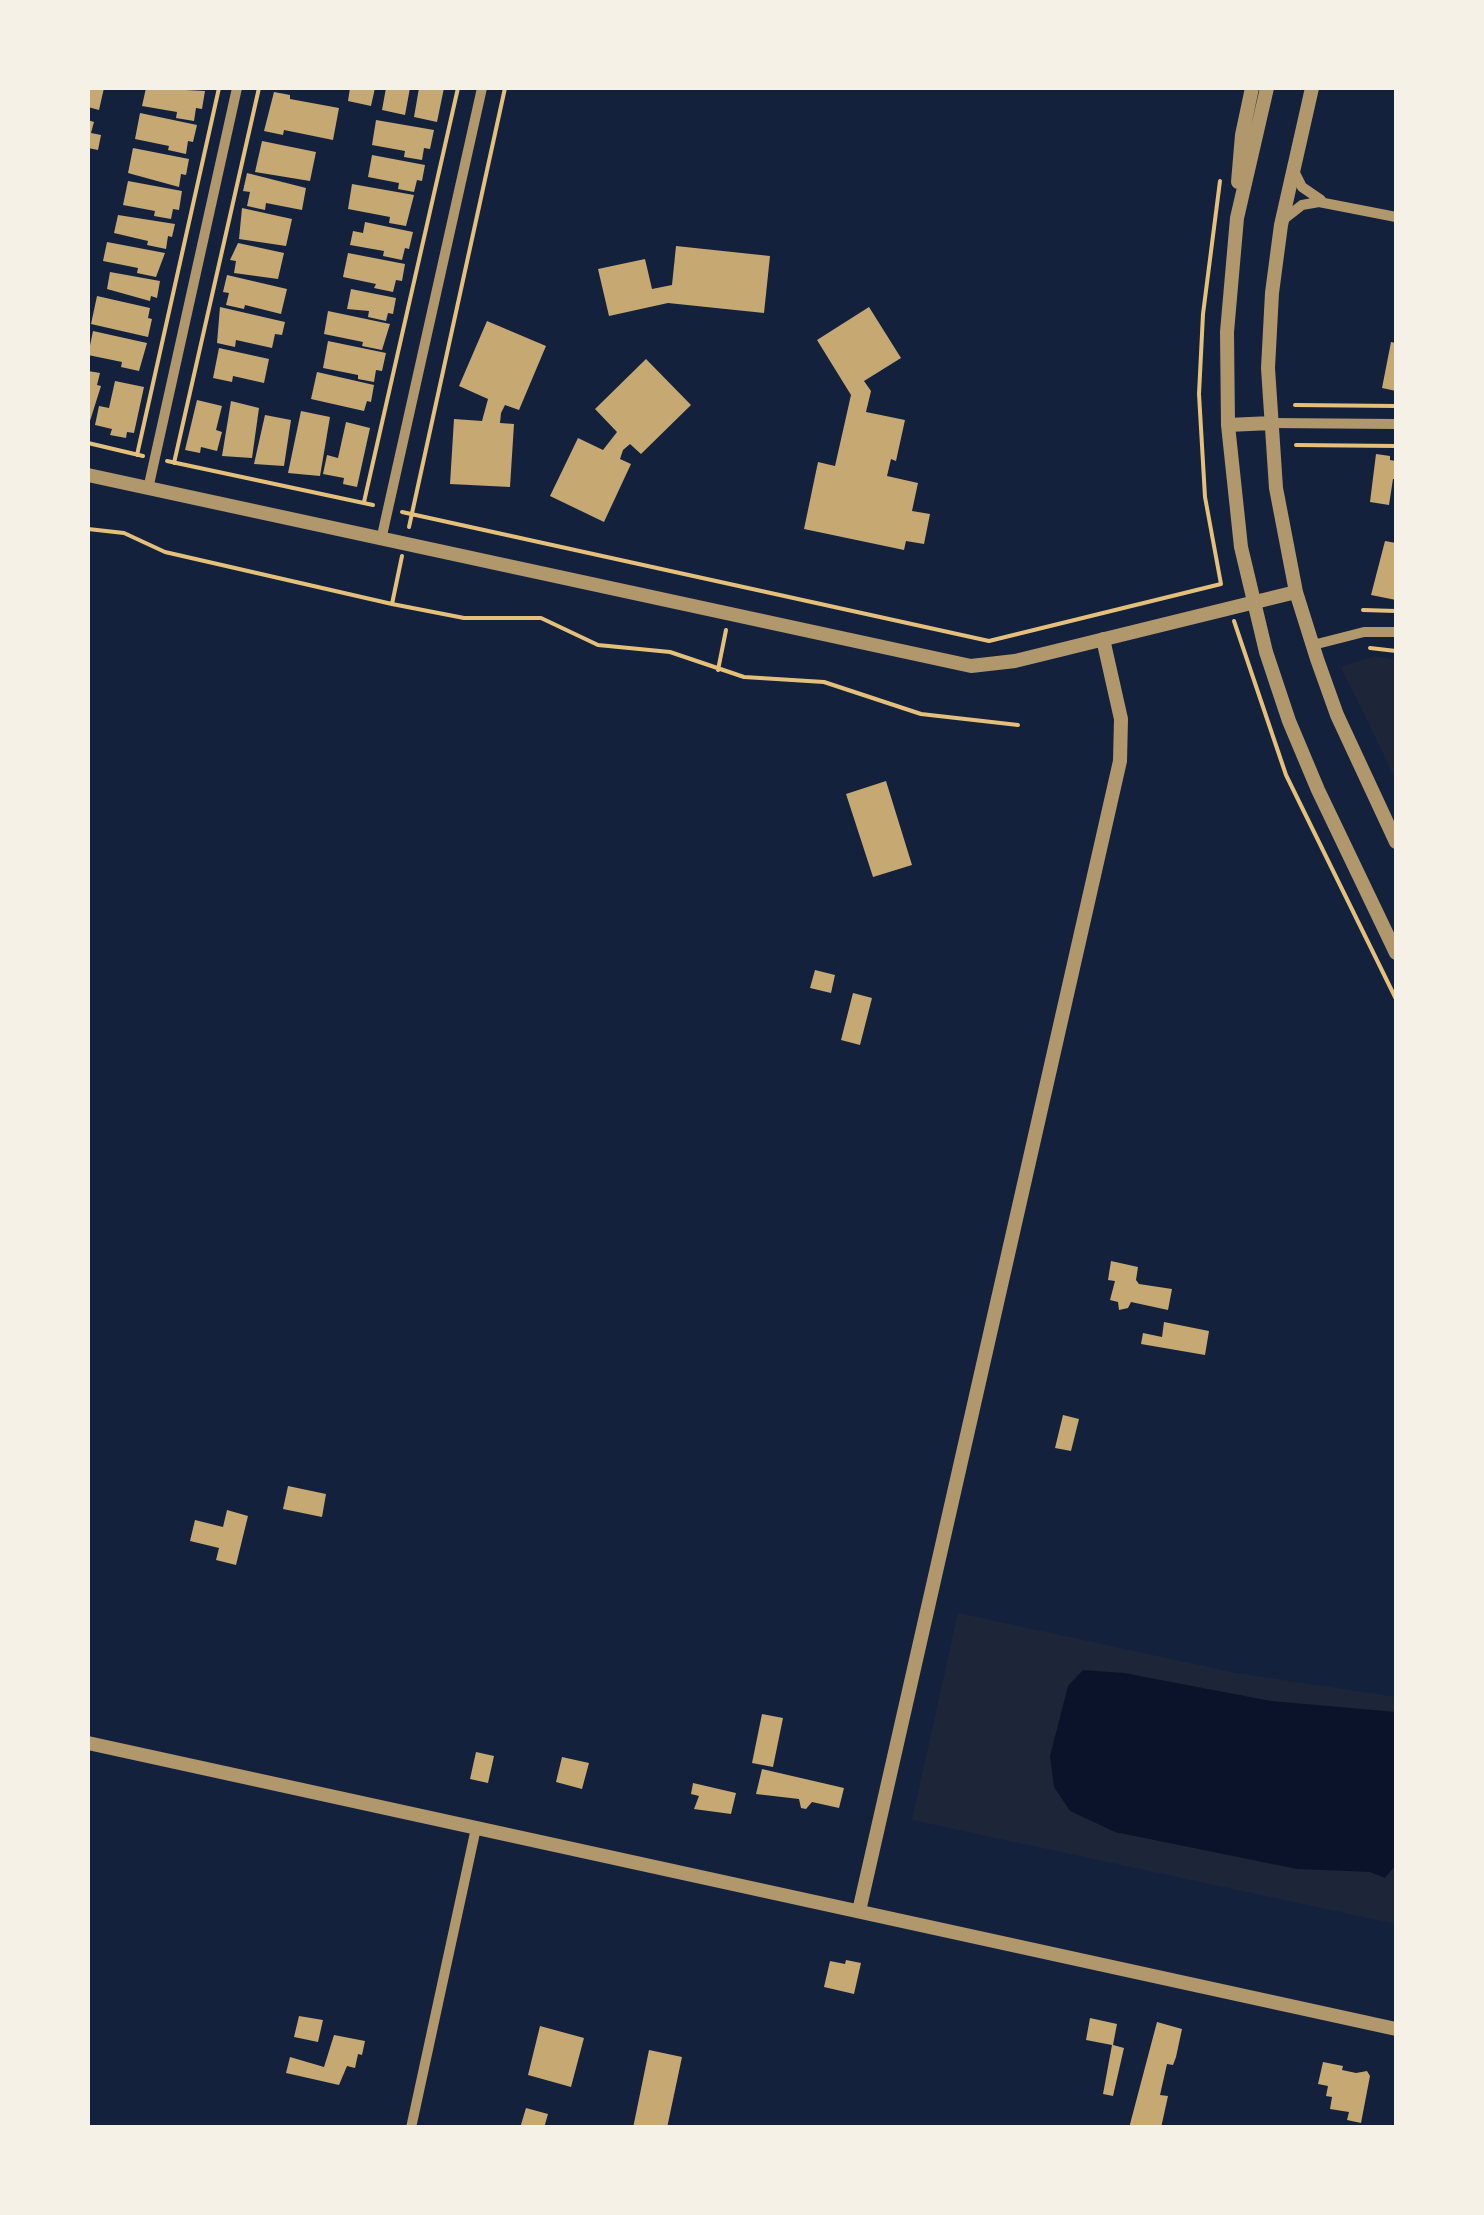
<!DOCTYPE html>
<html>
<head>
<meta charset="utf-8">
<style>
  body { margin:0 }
  #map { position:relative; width:1484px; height:2215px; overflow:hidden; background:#14213d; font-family:"Titillium Web",sans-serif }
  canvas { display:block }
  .frame { position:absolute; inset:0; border:90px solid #f6f1e7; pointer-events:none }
</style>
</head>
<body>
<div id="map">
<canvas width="1484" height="2215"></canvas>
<div class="frame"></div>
</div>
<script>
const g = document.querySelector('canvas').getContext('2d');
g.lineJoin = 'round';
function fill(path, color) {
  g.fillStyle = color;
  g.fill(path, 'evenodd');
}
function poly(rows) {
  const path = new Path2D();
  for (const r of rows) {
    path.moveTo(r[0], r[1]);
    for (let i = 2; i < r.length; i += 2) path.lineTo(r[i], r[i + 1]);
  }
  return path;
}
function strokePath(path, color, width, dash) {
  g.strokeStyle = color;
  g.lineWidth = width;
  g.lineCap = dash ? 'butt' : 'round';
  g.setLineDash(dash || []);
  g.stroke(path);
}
const green = poly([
  [1374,656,1396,660,1396,780,1341,667],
  [958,1613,1236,1673,1396,1697,1396,1924,912,1820]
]);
const water = poly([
  [1083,1670,1124,1673,1271,1701,1396,1712,1396,1865,1385,1878,1370,1872,1297,1869,1115,1832,1070,1811,1054,1787,1050,1756,1068,1686]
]);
const building = poly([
  [88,88,104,88,99,110,88,107],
  [146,88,205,91,202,109,196,108,194,121,176,118,177,112,142,106],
  [350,88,375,88,371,106,348,101],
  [386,88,410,88,405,115,382,110],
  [419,88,444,88,437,122,414,117],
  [274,92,290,95,290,99,339,108,333,140,284,130,283,135,264,131],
  [140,113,197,125,193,142,188,141,186,154,168,150,169,146,135,139],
  [88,120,94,122,91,133,101,135,98,150,88,148],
  [376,120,434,130,430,149,424,148,422,160,404,157,405,151,372,145],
  [262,141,316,152,310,181,255,172],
  [133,148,189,159,186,175,181,174,179,187,128,173],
  [372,155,425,165,422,181,417,180,414,192,398,189,399,183,368,177],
  [247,173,306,188,302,210,266,203,265,210,247,206,250,192,243,191],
  [128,181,182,191,179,210,173,209,171,219,154,216,155,211,123,205],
  [352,184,414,195,406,226,389,223,390,217,348,209],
  [242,208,292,219,286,246,239,239],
  [118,215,175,224,172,237,168,236,166,249,147,245,148,241,114,233],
  [365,222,413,232,409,249,405,248,402,260,383,256,384,251,350,245,353,231,363,233],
  [107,242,165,253,156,277,137,273,138,268,103,261],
  [238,243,284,253,278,279,234,273,236,261,230,260],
  [676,246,770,256,764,313,668,303,609,316,598,269,645,259,652,289,672,285],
  [348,253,405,264,402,281,396,280,393,292,374,288,376,284,343,277],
  [110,272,160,281,157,298,151,296,150,301,107,289],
  [227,275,287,289,281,314,245,305,244,309,226,305,229,293,223,292],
  [351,289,396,298,393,314,388,313,386,321,368,317,369,311,347,309],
  [97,296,150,308,148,318,152,319,148,337,91,324],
  [220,307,285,322,282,335,275,334,272,348,236,340,235,347,217,343],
  [869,307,901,358,864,381,871,391,866,412,905,420,896,461,891,459,887,476,918,483,912,511,930,514,924,544,906,541,904,550,804,529,818,462,835,466,851,395,817,340],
  [328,311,390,324,382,350,362,346,363,342,324,334],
  [487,321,546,346,519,410,505,405,501,413,500,423,514,424,510,487,450,484,454,419,482,421,488,399,459,386],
  [93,331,147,343,139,371,121,367,122,362,88,355],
  [328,341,386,353,382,371,376,370,374,382,358,379,358,375,323,368],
  [1391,342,1396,343,1396,391,1382,388],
  [219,348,269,359,264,383,233,376,232,382,213,378],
  [646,359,691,405,641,454,630,444,623,450,620,459,631,464,604,522,550,496,578,438,603,450,617,432,595,409],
  [88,371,100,373,97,385,101,386,89,424],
  [317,372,374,385,371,402,367,401,364,411,311,399],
  [115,381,144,387,134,433,127,432,126,438,110,435,112,429,95,425,99,406,109,408],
  [197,400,222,406,216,430,222,432,217,451,201,447,200,453,185,450],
  [231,401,259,408,252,458,222,456],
  [301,411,330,417,320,476,288,473],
  [265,415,291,420,284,466,254,464],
  [346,422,370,428,357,487,343,484,344,478,323,474,327,455,338,458],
  [1376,454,1390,456,1390,460,1396,461,1396,479,1393,479,1389,505,1370,502],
  [1385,541,1396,543,1396,600,1371,595],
  [886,781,912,865,873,877,846,794],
  [815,970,835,975,831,993,810,988],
  [853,993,872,998,860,1045,841,1040],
  [1111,1261,1138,1267,1136,1280,1139,1284,1172,1289,1168,1310,1131,1302,1128,1308,1119,1310,1118,1302,1110,1300,1115,1281,1108,1280],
  [1164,1322,1209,1331,1205,1355,1141,1344,1143,1333,1162,1337],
  [1063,1415,1079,1419,1071,1451,1055,1448],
  [288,1486,326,1494,322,1517,283,1509],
  [227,1510,248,1516,236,1565,216,1560,219,1548,190,1541,195,1520,223,1527],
  [762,1714,783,1718,773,1767,752,1763],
  [476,1752,494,1756,488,1783,470,1779],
  [562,1757,589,1763,582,1789,556,1782],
  [762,1769,844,1788,839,1808,812,1802,806,1809,801,1808,799,1799,756,1794],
  [693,1783,736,1793,731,1814,694,1809,699,1796,691,1794],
  [846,1960,861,1963,854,1994,824,1987,830,1961,845,1964],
  [299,2016,323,2020,318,2042,294,2037],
  [1090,2018,1117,2024,1113,2045,1124,2048,1113,2096,1103,2094,1112,2045,1086,2040],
  [1157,2022,1182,2029,1176,2057,1173,2065,1167,2064,1160,2095,1168,2096,1161,2128,1129,2128],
  [540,2026,584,2038,571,2087,528,2075],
  [334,2035,365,2041,362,2055,358,2054,355,2068,347,2066,339,2085,286,2073,290,2057,324,2067],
  [649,2050,682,2057,667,2128,633,2128],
  [1323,2062,1343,2066,1342,2070,1356,2073,1367,2071,1370,2076,1361,2123,1347,2120,1349,2112,1330,2109,1332,2097,1326,2096,1328,2086,1318,2084],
  [526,2108,548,2114,544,2128,520,2128]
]);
const path = poly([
  [1295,405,1396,406],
  [88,443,143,456],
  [1296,445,1396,446],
  [137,455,219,88],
  [167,461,373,505],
  [174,463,259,88],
  [364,502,458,88],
  [402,512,989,641,1221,584,1205,497,1199,394,1203,314,1220,181],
  [409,527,505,88],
  [88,529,124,533,165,552,392,604,464,618,541,618,598,645,670,652,744,677,824,682,921,714,1018,725],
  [392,604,402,556],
  [1363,610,1396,611],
  [1234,621,1286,775,1396,999],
  [1370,648,1396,651],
  [718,670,726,630]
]);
const minor = poly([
  [1293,169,1302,187,1321,200],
  [1284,219,1302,205,1319,202,1396,217],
  [1271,423,1396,424],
  [148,489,237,88],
  [381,540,482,88],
  [1313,645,1364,632,1396,632],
  [411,2128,476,1828]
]);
const tertiary = poly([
  [1267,88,1237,218,1227,332,1228,425,1241,547,1266,652,1289,721,1318,790,1396,953],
  [1312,88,1281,225,1272,293,1268,368,1276,488,1296,592,1317,659,1337,715,1396,842],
  [1238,182,1242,135,1252,88],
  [1228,425,1271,423],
  [88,475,971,666,1015,661,1296,592],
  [88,1743,1396,2029],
  [859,1911,1120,761,1121,719,1103,639]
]);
fill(green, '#1d2539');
fill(water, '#0b132b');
fill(building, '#c6a872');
strokePath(path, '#e5c07b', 4);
strokePath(minor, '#b1986c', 10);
strokePath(tertiary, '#b1986c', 14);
</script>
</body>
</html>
